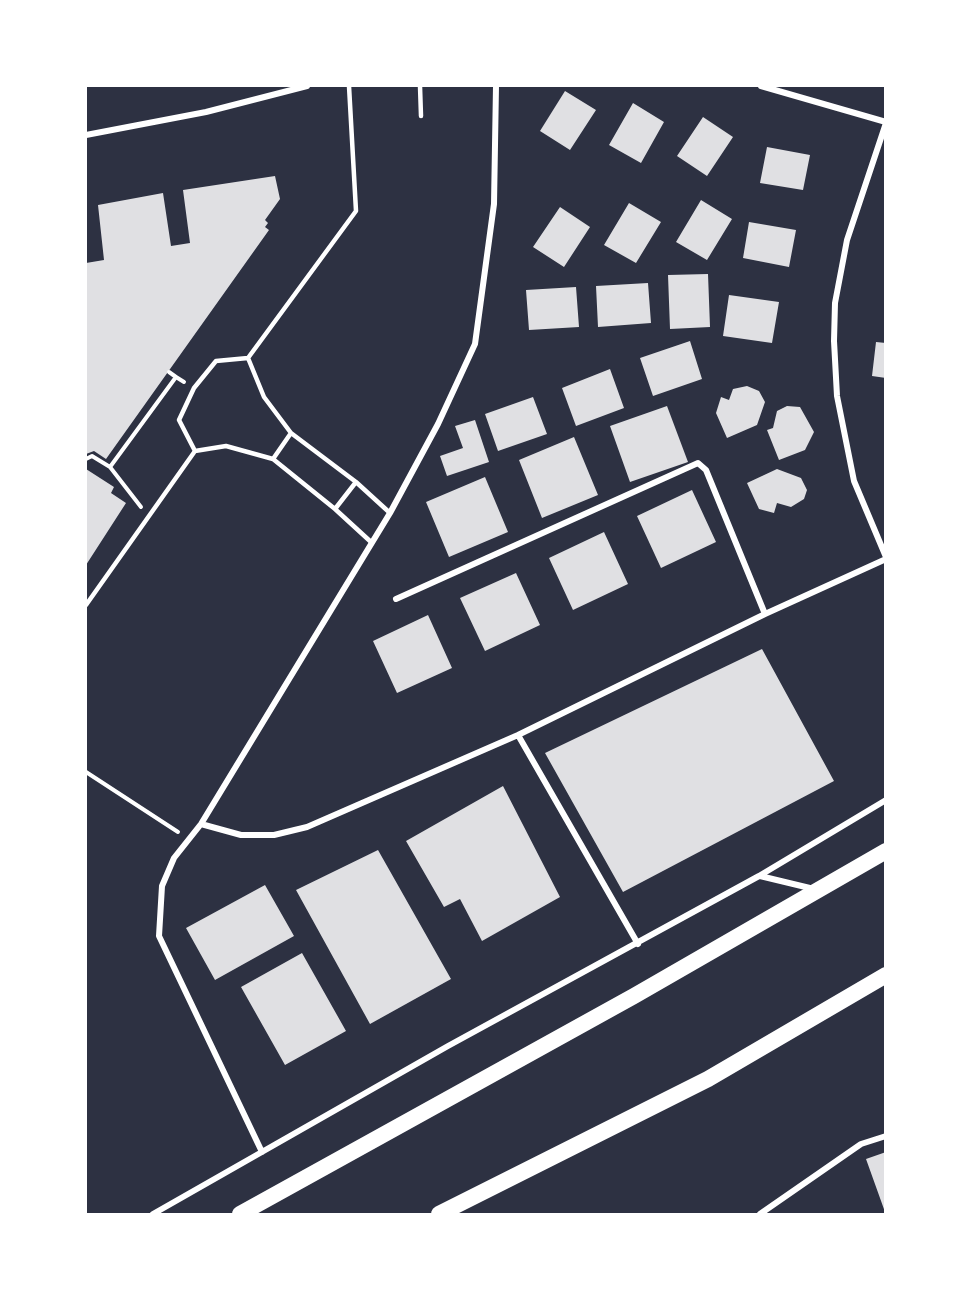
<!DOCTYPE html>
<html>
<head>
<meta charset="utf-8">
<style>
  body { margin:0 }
  #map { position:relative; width:971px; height:1300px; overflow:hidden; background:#2d3142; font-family:Quicksand,sans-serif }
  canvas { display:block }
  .frame { position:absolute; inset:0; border:87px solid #fff; pointer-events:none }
</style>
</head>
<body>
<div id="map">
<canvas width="971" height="1300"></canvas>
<div class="frame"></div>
</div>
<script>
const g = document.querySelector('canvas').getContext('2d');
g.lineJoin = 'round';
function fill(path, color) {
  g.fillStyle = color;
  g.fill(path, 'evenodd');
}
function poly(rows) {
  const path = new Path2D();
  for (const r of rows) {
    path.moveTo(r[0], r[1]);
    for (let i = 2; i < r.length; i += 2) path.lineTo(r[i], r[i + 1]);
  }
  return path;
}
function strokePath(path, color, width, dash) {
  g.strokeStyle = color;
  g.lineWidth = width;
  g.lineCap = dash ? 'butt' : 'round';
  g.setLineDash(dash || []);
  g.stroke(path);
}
const building = poly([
  [565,91,596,110,570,150,540,131],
  [633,103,664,122,641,163,609,145],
  [703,117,733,137,707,176,677,156],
  [767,147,810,155,803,190,760,183],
  [275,176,280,199,265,220,268,223,265,227,269,230,106,459,94,451,86,454,86,263,104,260,98,205,163,193,171,246,190,243,183,190],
  [701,200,732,219,707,260,676,242],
  [629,203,661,222,636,263,604,245],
  [560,207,590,227,564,267,533,247],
  [749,222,796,230,789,267,743,258],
  [708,274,710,327,670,329,668,275],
  [648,283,651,323,598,327,596,286],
  [576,287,579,327,529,330,526,290],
  [729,295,779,302,772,343,723,336],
  [690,341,702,379,653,396,640,358],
  [876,342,886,343,886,378,872,376],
  [610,369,624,408,576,426,562,388],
  [747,386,759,391,765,402,757,425,727,438,716,413,721,397,729,400,733,389],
  [533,397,547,434,498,451,485,414],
  [667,406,688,462,630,482,610,426],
  [787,406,800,407,814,432,805,450,779,460,767,430,773,428,777,411],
  [475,420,489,462,447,476,440,456,463,448,455,426],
  [574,437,598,495,542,518,519,460],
  [86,469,114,487,111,493,126,503,86,565],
  [777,469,801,478,807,490,804,499,791,507,777,503,774,513,759,509,747,483],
  [485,477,508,532,449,557,426,502],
  [692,490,716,542,661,568,637,516],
  [604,532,628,584,573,610,549,558],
  [516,573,540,625,485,651,460,598],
  [428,615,452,668,397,693,373,641],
  [762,649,834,781,623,892,545,753],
  [503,786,560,897,482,941,460,899,444,907,406,841],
  [378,850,451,979,370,1024,296,890],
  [265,885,294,936,215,980,186,928],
  [302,953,346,1031,285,1065,241,987],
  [886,1152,886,1212,885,1212,866,1159]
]);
const path = poly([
  [169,372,176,377],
  [86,459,92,456,110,467,176,377,184,382],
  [110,467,141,507],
  [86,772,178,832]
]);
const service = poly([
  [420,86,421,116],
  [248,358,356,211,349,86],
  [273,459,291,433],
  [335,509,356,482],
  [371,542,335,509,273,459,226,446,195,451,179,420,194,388,216,361,248,358,264,397,291,433,356,482,390,513],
  [86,605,195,451]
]);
const minor = poly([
  [761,86,886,122],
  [886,123,847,240,835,303,834,341,837,396,854,481,886,557],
  [86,135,206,112,307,86],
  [396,599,698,463,706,470,765,614],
  [518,735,638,944],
  [201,824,241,835,274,835,307,827,518,735,765,614,886,559],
  [760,876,814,889],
  [262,1152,159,936,162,886,174,858,201,824,390,513,438,424,475,344,494,204,496,86],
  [153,1214,448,1046,759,876,886,800],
  [760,1214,861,1144,886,1136]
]);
const trunk = poly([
  [240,1214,634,996,886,851],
  [439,1214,708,1079,886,975]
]);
fill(building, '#e0e0e3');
strokePath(path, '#fff', 4);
strokePath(service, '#fff', 4.5);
strokePath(minor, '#fff', 6);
strokePath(trunk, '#fff', 16);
</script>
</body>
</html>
